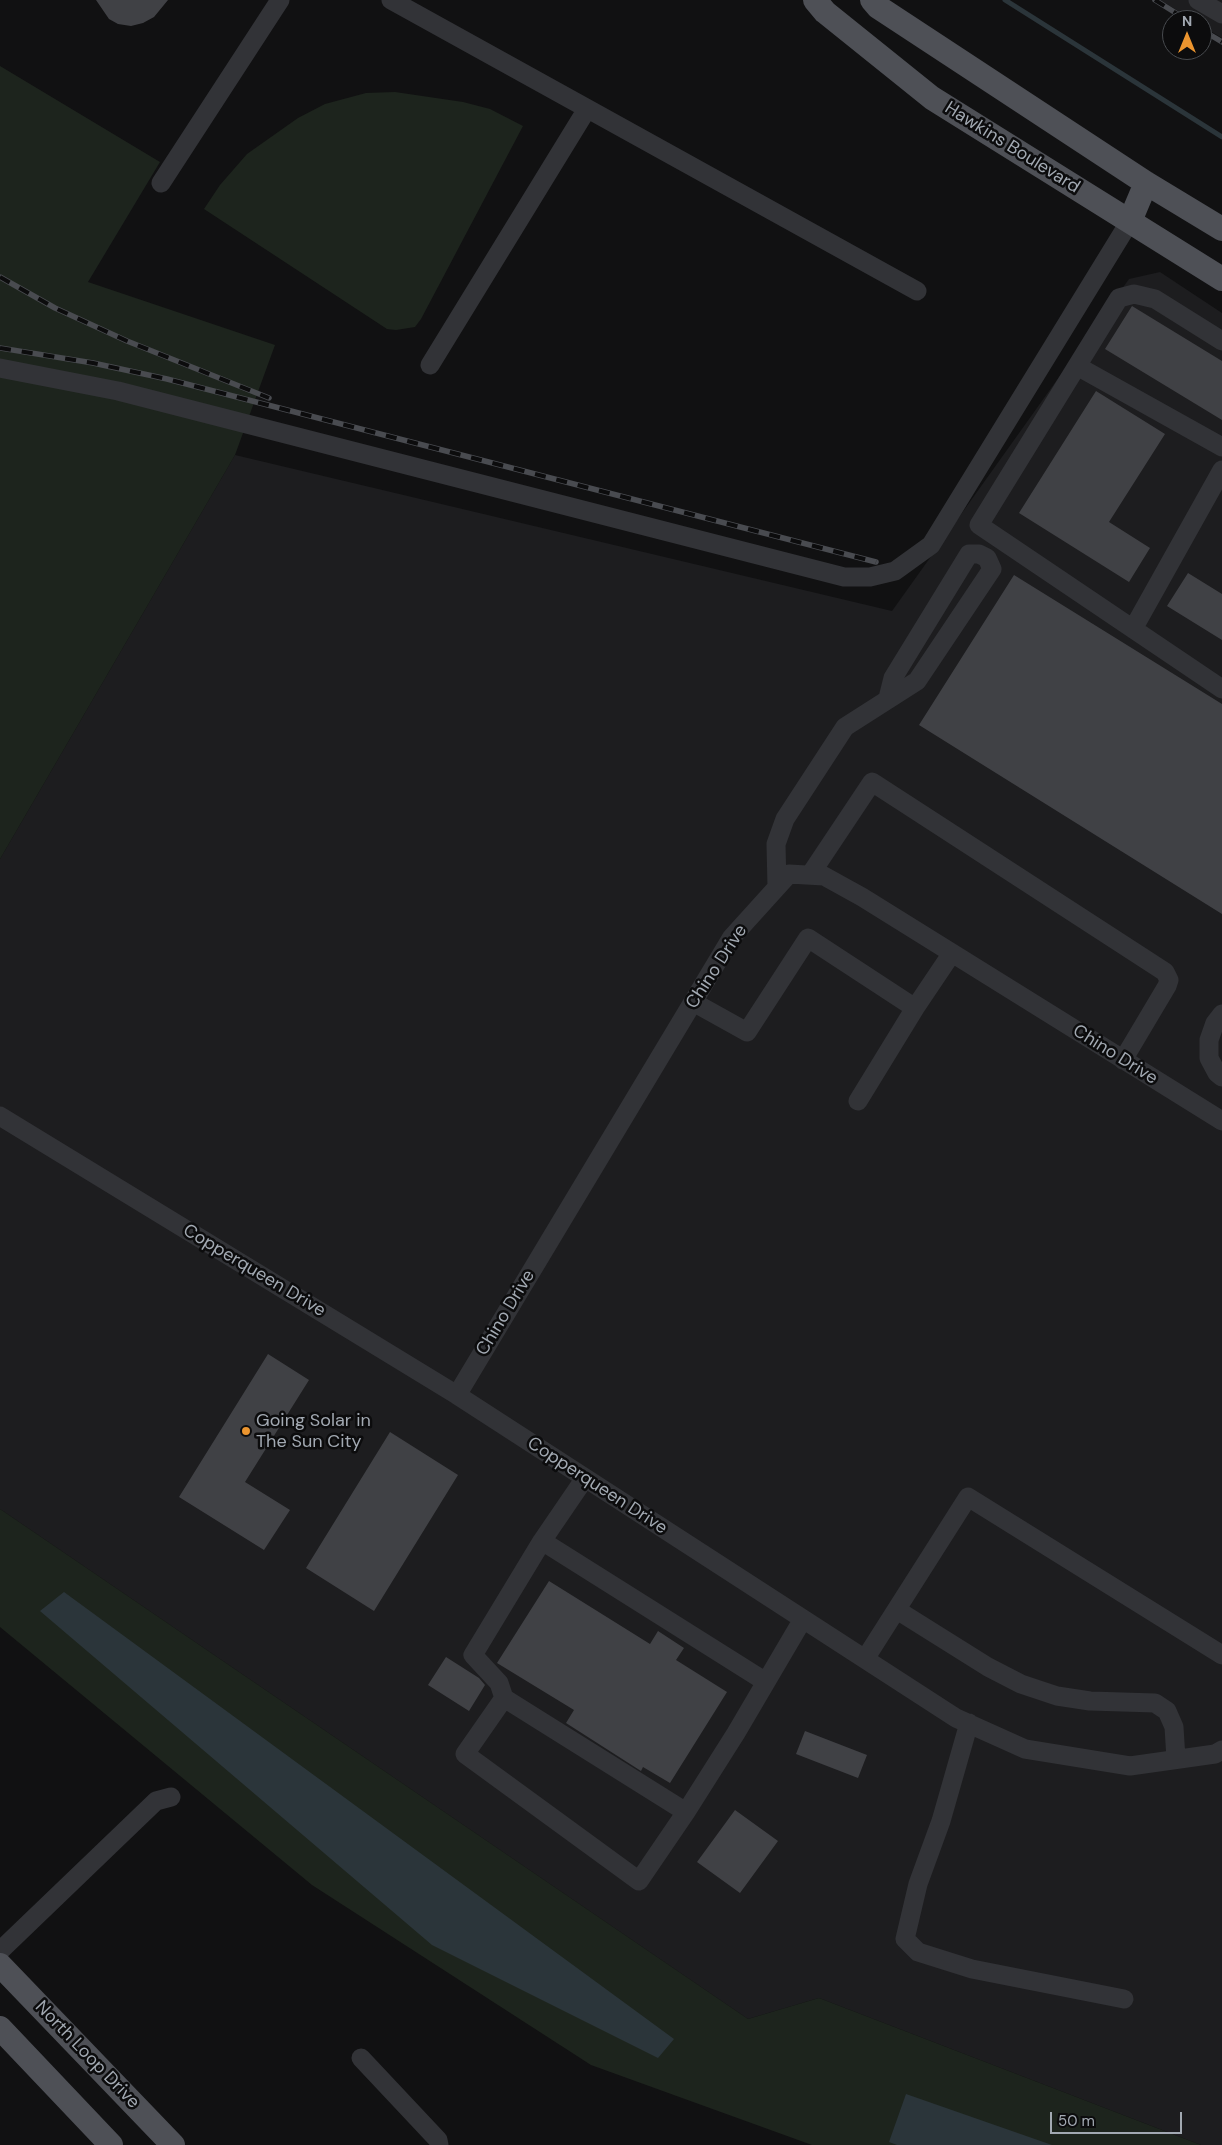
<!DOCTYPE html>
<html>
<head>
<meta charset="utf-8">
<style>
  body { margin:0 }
  #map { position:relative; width:1222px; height:2145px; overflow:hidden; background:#111112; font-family:"DM Sans",sans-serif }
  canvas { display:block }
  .north { position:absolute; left:1162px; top:10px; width:50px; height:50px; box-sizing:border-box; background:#0c0c0d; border:1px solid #484b4f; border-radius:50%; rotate:0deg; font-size:14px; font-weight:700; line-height:20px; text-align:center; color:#a2a9b2 }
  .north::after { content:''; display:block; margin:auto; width:18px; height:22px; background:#ec952f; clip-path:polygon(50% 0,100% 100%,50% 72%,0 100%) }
  .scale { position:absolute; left:1050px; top:2112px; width:132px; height:22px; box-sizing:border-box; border:2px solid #a2a9b2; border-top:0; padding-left:6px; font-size:15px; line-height:18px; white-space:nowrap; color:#a2a9b2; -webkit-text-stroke:4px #0c0c0d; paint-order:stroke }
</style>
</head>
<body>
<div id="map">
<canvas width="1222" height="2145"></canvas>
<div class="north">N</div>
<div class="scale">50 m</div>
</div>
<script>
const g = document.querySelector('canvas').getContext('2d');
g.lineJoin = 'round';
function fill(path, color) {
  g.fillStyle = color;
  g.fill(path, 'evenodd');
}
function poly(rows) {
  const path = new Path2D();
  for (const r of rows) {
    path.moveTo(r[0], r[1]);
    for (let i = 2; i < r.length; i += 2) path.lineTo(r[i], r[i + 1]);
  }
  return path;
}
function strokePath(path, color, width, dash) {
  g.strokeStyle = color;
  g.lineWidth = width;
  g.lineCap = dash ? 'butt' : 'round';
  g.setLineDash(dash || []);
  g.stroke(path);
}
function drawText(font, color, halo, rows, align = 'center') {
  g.font = font + ' "DM Sans",sans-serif';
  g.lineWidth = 5;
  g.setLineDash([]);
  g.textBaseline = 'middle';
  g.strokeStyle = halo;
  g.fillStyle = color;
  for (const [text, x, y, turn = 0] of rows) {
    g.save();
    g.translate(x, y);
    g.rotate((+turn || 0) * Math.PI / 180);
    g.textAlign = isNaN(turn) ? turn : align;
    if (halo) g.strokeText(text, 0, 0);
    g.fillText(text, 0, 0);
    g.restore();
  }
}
const built = poly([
  [1160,0,1222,0,1222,38,1202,26,1202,20,1193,20],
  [1160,272,1222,313,1222,2145,1201,2145,819,1998,748,2019,0,1509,0,859,235,455,892,611,1129,279]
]);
const green = poly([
  [0,66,160,162,88,282,275,345,235,455,0,859],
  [395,92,463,102,490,109,523,126,421,319,415,327,396,330,387,329,204,209,220,185,247,154,298,118,325,104,366,93],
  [0,1509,748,2019,819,1998,1201,2145,812,2145,591,2065,312,1885,0,1627]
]);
const water = poly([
  [64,1592,674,2039,658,2058,432,1945,40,1611],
  [906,2094,1052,2145,897,2145,889,2142]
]);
const stream = poly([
  [1005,0,1222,137]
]);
const building = poly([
  [96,0,168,0,154,17,143,23,131,26,118,24,109,19],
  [1132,306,1222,361,1222,420,1105,349],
  [1096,391,1165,434,1109,522,1150,548,1129,582,1019,513],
  [1188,573,1222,594,1222,640,1167,606],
  [1014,575,1222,704,1222,914,919,725],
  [268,1354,309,1380,245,1482,290,1510,264,1550,179,1497],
  [390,1432,458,1475,374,1611,306,1568],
  [549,1581,650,1644,658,1631,684,1648,676,1660,727,1692,670,1783,643,1767,641,1771,566,1723,574,1710,497,1663],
  [446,1657,479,1678,485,1685,469,1711,428,1685],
  [805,1731,867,1755,858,1778,796,1754],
  [735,1810,778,1841,740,1893,697,1862]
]);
const minor = poly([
  [391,0,917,291],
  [1198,0,1222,14],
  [161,183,280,0],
  [430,365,587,109],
  [1077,366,1119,298,1134,294,1155,299,1222,341],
  [0,368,118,391,844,577,870,577,895,571,931,545,1130,221],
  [1222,447,1077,366,979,525,1222,689],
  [1133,629,1222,470],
  [810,875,872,782,1165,972,1169,980,1167,986,1123,1060],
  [777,887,776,844,785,819,845,727,917,681,992,569,987,558,979,554,969,554,893,678,888,698],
  [693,1002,747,1032,808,938,915,1008,952,953],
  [1222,1014,1215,1023,1209,1040,1209,1058,1217,1073,1222,1077],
  [858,1101,915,1008],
  [0,1116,457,1395,956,1718,1025,1749,1130,1766,1215,1754,1222,1750],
  [457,1395,732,937,789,874,824,876,862,897,1222,1121],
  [542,1541,766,1682],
  [897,1610,988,1667,1021,1684,1057,1696,1090,1701,1155,1703,1167,1711,1174,1727,1176,1759],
  [865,1659,968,1497,1222,1655],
  [504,1698,499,1683,473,1655,542,1541,585,1478],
  [969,1723,941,1821,918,1884,905,1939,918,1952,972,1969,1124,1999],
  [686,1812,504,1698,465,1754,639,1881,686,1812,736,1733,803,1619],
  [0,1951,156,1801,171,1797],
  [361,2058,438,2140,439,2145]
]);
const major = poly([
  [815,0,825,12,932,98,1222,279],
  [872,0,878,7,1146,183,1222,229],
  [1130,221,1146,183],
  [0,1965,173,2145],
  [0,2028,111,2145]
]);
const rail = poly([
  [1155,0,1187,20],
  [1202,30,1222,42],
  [0,277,55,308,127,341,269,398],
  [0,348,93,363,167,379,876,562]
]);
const markers = [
  [246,1431,5,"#ec952f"]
];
const streetNames = [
  ["Hawkins Boulevard",1012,148,32],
  ["Chino Drive",717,967,-57],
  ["Chino Drive",1115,1055,32],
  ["Copperqueen Drive",254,1271,31],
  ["Chino Drive",506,1313,-59],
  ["Copperqueen Drive",597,1486,33],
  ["North Loop Drive",87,2055,46]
];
const poiNames = [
  ["Going Solar in",256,1421],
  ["The Sun City",256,1442]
];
fill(built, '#1d1d1f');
fill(green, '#1d241d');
fill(water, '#2b353a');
strokePath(stream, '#2b353a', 5);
fill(building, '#404145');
strokePath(minor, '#323337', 19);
strokePath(major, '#4e5056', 24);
strokePath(rail, '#494b50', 5.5);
strokePath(rail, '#0c0c0d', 4, [11]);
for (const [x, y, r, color] of markers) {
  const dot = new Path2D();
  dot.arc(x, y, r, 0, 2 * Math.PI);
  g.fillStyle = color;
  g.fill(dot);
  strokePath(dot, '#0c0c0d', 2);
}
drawText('18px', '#a2a9b2', '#0c0c0d', streetNames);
drawText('18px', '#a2a9b2', '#0c0c0d', poiNames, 'left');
</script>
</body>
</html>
